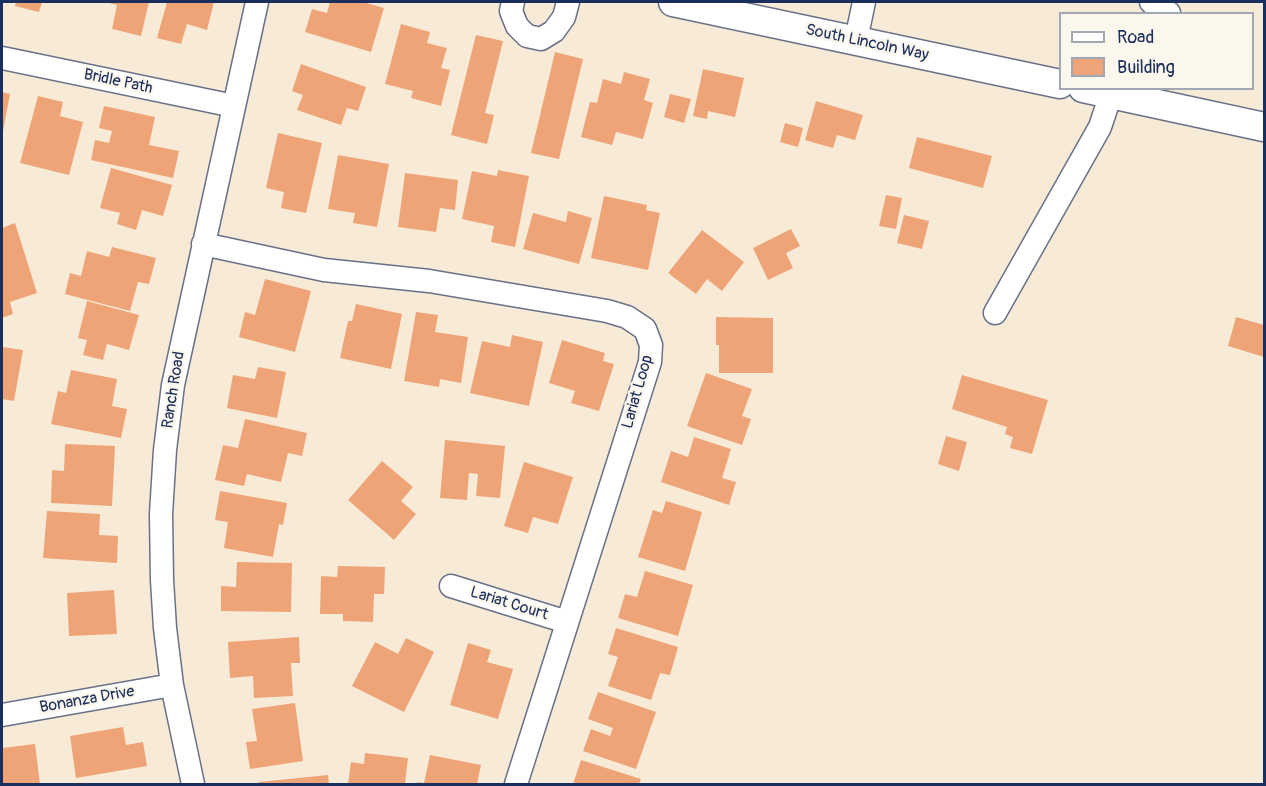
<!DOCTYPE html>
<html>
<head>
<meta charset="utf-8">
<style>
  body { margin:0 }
  #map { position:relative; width:1266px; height:786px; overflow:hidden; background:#f7ebd7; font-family:Pangolin,sans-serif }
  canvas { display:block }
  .frame { position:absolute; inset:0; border:3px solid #1b2f5e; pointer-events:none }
  .legend { position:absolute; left:1059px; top:12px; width:195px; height:78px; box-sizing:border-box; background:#fbf7ec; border:2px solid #a1a7b3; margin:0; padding:8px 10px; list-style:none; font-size:18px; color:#1b2f5e }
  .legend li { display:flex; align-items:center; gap:12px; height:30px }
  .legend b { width:30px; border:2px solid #a1a7b3 }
</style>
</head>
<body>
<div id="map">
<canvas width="1266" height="786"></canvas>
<div class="frame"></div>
<ul class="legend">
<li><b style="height:8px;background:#fff"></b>Road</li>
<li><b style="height:16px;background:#efa478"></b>Building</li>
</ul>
</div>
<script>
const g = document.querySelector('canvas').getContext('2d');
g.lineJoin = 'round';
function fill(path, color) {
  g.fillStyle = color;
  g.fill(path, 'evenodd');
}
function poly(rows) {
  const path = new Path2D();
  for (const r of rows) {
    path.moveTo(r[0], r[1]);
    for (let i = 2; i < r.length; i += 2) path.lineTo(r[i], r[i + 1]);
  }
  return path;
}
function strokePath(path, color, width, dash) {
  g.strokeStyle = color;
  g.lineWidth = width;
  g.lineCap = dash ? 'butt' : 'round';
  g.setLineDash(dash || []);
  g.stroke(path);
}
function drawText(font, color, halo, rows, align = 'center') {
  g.font = font + ' Pangolin,sans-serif';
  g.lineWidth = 5;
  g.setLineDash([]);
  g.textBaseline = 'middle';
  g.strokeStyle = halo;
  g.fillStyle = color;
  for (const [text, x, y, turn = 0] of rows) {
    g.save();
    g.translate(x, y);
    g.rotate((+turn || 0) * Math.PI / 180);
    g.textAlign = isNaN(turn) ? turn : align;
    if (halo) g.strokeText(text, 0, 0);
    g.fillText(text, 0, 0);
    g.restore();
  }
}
const building = poly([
  [16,2,42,2,39,12,15,6],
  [105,2,149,2,141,36,112,29,117,5],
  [167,2,214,2,207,30,187,24,181,44,157,38],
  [330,2,363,2,384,8,371,52,305,32,312,9,327,13],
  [401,24,430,32,427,43,447,48,441,68,450,70,441,106,411,98,413,91,385,84],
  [476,35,503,41,485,113,494,115,487,144,451,135],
  [555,52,583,59,559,159,531,153],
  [301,64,366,87,358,111,347,108,341,125,297,110,303,95,292,91],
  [703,69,744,78,735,117,708,111,707,119,693,116],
  [624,72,650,79,644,100,653,103,643,139,616,132,612,145,581,137,590,102,597,103,603,79,621,84],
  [2,92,10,94,3,131,2,131],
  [670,94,691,99,684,123,664,117],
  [38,96,63,102,60,116,83,122,69,175,20,163],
  [816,101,863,115,855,140,837,135,833,148,805,140],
  [104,106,155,117,149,145,179,151,173,178,91,160,95,140,109,143,112,131,99,128],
  [785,123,803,128,798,147,780,142],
  [278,133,322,143,306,213,281,208,284,192,266,188],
  [917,137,992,156,983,188,909,168],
  [338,155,389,164,377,227,353,223,355,213,328,209],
  [111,168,172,185,163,216,142,210,136,230,117,224,120,213,100,208],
  [498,170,529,176,515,247,491,242,494,226,462,219,472,171,497,176],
  [405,173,458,180,455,210,440,208,436,232,398,227],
  [886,195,902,198,896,229,879,226],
  [604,196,647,205,646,210,660,213,648,270,591,258],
  [568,211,592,218,579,264,523,249,533,213,566,222],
  [904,215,929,221,922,249,897,243],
  [15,223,37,293,10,302,13,314,2,318,2,228],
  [791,229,800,246,786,253,793,268,768,280,753,248],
  [702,230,744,262,722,291,707,279,696,294,668,273],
  [112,247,156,258,149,284,138,282,130,311,65,294,70,273,81,276,87,251,109,257],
  [265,279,311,291,295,352,239,337,245,312,255,315],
  [87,301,139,315,129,350,107,344,103,360,83,355,87,340,78,338],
  [356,304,402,314,391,369,340,358,348,321,352,321],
  [416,312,438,315,435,332,468,337,461,383,440,379,439,387,404,381],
  [716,317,773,318,773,373,719,373,719,345,716,345],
  [1236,317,1264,325,1264,357,1228,346],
  [512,335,543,342,529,406,470,393,482,341,510,347],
  [562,340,605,353,603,361,614,364,599,411,571,403,575,391,549,383],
  [2,347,23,350,14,401,2,399],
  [258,367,286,372,277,418,227,408,233,375,255,379],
  [71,370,117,379,112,406,127,409,121,438,51,424,58,391,66,393],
  [706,373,752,389,742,416,751,419,742,445,687,426],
  [962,375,1048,400,1032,454,1010,448,1013,437,1005,434,1007,427,952,409],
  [245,419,307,433,302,456,288,453,281,482,247,474,244,486,215,480,223,445,238,448],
  [946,436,967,442,959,471,938,464],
  [694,437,731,449,722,478,736,482,729,505,661,482,671,451,688,457],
  [445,440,505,446,500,498,476,496,478,474,469,473,467,500,440,498],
  [65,444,115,446,112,506,51,503,52,470,64,471],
  [382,461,413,487,401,501,416,514,394,540,348,500],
  [524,462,573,477,558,524,533,517,528,533,504,526],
  [220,491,287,503,283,525,279,524,273,557,224,548,228,522,215,520],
  [666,501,702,512,685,571,638,557,653,510,662,513],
  [47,511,100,514,99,535,118,536,117,563,43,558],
  [237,562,292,563,291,612,221,611,221,586,236,587],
  [338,566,385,567,384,594,374,594,373,622,343,621,343,614,320,614,321,576,337,577],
  [645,571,693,585,678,636,618,618,625,594,637,597],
  [114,590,117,634,69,636,67,593],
  [616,628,678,647,670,675,660,673,651,700,608,686,618,657,608,654],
  [299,637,300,663,291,663,293,696,254,698,253,676,230,678,228,642],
  [406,638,434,652,404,712,352,686,375,642,398,654],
  [468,643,491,650,487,662,513,669,498,719,450,705],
  [598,692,656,712,636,769,583,751,591,729,610,736,613,728,588,719],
  [295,703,303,761,250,769,246,742,257,741,252,709],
  [123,727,126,745,143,742,147,766,76,778,70,736],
  [35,744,40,784,2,784,2,748],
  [365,753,408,758,405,784,348,784,351,762,364,764],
  [430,755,481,765,477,784,417,784,417,782,424,783],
  [581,760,641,779,639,784,573,784],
  [328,775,329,784,259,784,259,782]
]);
const minor = poly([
  [513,2,511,11,517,26,527,36,541,39,554,31,564,17,568,2],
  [1151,2,1169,13],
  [856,40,864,2],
  [2,58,234,106],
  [203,244,324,270,429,281,607,311,627,317,645,329,651,345,650,362,516,784],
  [995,313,1100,127,1111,94],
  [451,586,567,622],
  [2,715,172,685],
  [193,784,172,685,165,628,162,580,161,514,165,450,173,385,257,2]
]);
const major = poly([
  [673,2,1060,84],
  [1083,88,1264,127]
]);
const streetNames = [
  ["South Lincoln Way",867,43,12],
  ["Bridle Path",118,82,12],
  ["Ranch Road",174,390,-81],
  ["Lariat Loop",638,392,-74],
  ["Lariat Court",509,604,17],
  ["Bonanza Drive",87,700,-10]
];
fill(building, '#efa478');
strokePath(minor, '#687188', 25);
strokePath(major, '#687188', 31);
strokePath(minor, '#fff', 22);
strokePath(major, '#fff', 28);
drawText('16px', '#1b2f5e', '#fbf7ec', streetNames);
</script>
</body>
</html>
